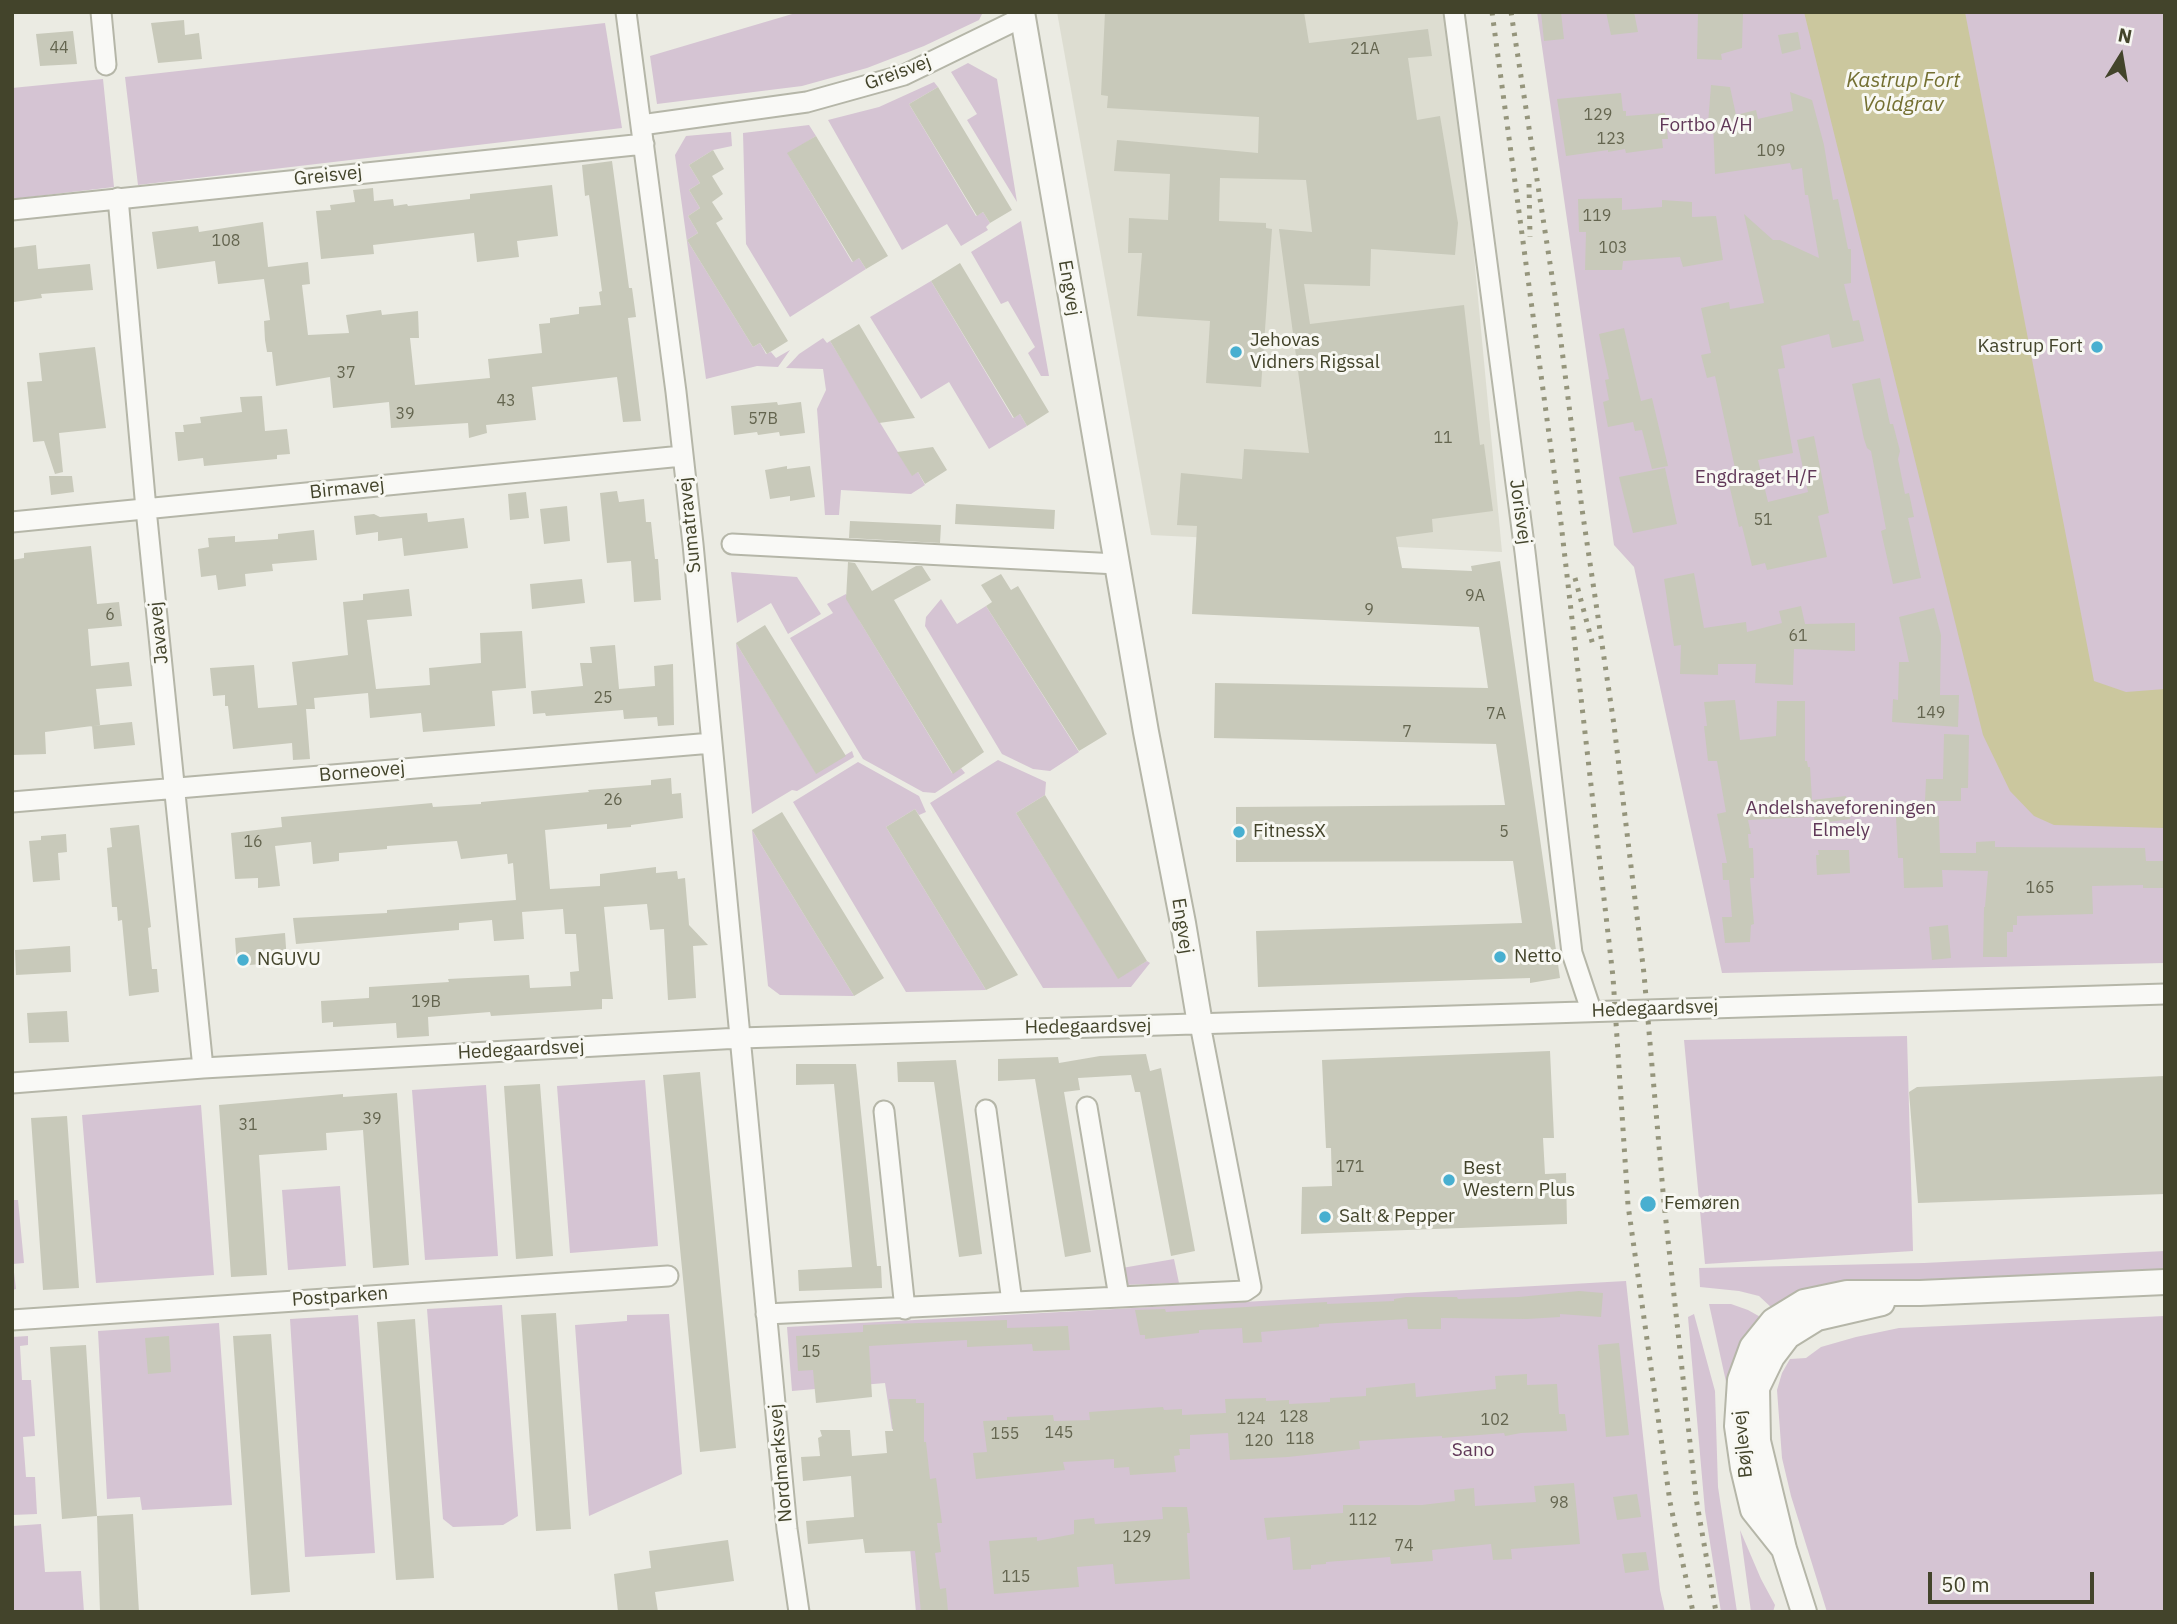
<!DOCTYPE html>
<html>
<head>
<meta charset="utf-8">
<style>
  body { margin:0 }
  #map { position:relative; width:2177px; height:1624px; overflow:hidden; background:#ebebe3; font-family:"IBM Plex Sans",sans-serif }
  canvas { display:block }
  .frame { position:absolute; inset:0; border:14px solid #43442b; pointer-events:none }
  .north { position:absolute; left:2086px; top:21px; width:70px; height:70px; -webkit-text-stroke:5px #f8f8f3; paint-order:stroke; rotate:11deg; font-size:19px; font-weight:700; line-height:28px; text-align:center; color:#43442b }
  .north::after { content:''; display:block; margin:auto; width:24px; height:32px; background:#43442b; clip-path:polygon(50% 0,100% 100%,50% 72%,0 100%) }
  .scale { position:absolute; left:1928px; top:1572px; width:166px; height:32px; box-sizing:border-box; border:4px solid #43442b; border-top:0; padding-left:9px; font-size:21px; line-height:24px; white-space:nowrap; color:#43442b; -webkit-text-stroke:5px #f8f8f3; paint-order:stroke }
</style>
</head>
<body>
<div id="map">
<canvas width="2177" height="1624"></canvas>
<div class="frame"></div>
<div class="north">N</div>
<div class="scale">50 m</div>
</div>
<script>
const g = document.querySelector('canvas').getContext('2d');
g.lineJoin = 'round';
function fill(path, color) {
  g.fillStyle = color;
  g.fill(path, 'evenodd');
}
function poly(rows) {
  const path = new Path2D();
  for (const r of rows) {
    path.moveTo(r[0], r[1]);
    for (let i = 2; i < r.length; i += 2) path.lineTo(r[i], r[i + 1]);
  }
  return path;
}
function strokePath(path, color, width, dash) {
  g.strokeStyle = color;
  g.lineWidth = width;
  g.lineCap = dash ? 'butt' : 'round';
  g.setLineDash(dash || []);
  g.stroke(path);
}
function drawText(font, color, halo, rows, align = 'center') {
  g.font = font + ' "IBM Plex Sans",sans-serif';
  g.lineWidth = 6;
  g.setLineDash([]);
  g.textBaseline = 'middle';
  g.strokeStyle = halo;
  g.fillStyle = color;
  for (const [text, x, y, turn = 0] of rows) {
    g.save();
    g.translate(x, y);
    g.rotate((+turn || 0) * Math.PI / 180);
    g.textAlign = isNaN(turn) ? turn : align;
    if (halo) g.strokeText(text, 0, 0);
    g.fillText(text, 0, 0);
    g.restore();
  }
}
const built = poly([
  [1057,12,1451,12,1502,552,1151,535]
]);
const green = poly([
  [799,12,983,12,979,20,924,46,867,68,802,86,657,104,650,56],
  [1537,12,2165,12,2165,963,1722,973,1634,567,1614,545],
  [605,23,622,128,138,185,125,77],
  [968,63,997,79,1017,202,967,120,977,114,951,72],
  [103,79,114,187,12,199,12,88],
  [934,82,938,87,909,104,976,216,983,212,990,223,986,227,988,230,961,246,947,224,902,250,828,120,879,107],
  [809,125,816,136,788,154,852,262,859,258,866,269,790,317,746,244,743,133],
  [731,132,732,146,713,150,689,165,700,183,689,190,700,208,688,216,698,233,687,240,753,347,760,343,766,354,771,352,776,358,790,350,778,367,757,366,706,379,675,155,686,136],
  [1021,221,1049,376,1041,376,1028,353,1035,347,1008,301,1001,304,971,252],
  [931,281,1013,418,1020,414,1027,426,989,449,949,382,921,399,870,317],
  [823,338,827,343,830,341,912,475,918,472,925,485,911,494,841,490,839,515,825,515,817,409,826,390,823,369,786,368,799,354],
  [731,572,797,577,821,614,788,634,771,603,737,623],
  [846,594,862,618,859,620,952,773,961,768,965,773,935,793,923,792,863,759,790,638,833,613,827,604],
  [941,599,957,624,986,606,1079,752,1050,771,1033,769,1002,754,925,626,926,617],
  [736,643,816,773,852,751,854,757,797,791,792,790,752,814],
  [998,760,1046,782,1045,795,1016,813,1118,978,1147,961,1150,963,1131,987,1043,988,930,803],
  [858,762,919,796,926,812,919,815,915,809,886,827,986,990,906,992,793,802],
  [752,830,854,996,780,995,768,986],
  [1907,1036,1913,1251,1705,1264,1684,1040],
  [645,1080,658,1246,570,1253,557,1086],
  [486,1085,498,1256,425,1260,412,1090],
  [201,1105,214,1275,96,1283,82,1115],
  [340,1186,346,1266,288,1270,282,1190],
  [12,1200,18,1200,24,1263,13,1264,16,1289,12,1290],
  [2165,1251,2165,1269,1885,1281,1773,1309,1759,1296,1739,1291,1700,1287,1699,1268,1924,1263],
  [1174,1259,1179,1283,1124,1285,1122,1268],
  [1626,1281,1660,1590,1665,1612,916,1612,899,1430,892,1429,885,1383,792,1391,787,1327],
  [1709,1304,1731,1304,1748,1310,1764,1319,1730,1400],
  [502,1305,518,1516,503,1525,453,1527,443,1519,427,1309],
  [669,1314,682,1474,589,1516,575,1325,627,1321,627,1315],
  [1694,1314,1715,1391,1718,1487,1737,1612,1721,1612,1705,1511,1688,1317],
  [358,1315,375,1553,305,1557,290,1319],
  [2165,1316,2165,1612,1827,1612,1791,1496,1782,1458,1777,1390,1782,1373,1790,1359,1806,1358,1821,1347,1856,1337,1899,1328],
  [219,1323,232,1505,142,1510,140,1497,107,1499,98,1331],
  [28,1336,28,1345,20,1346,22,1380,31,1380,35,1436,23,1437,26,1477,35,1477,37,1514,12,1515,12,1337],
  [41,1524,45,1572,81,1571,84,1612,14,1612,12,1526],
  [1740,1530,1761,1579,1775,1605,1773,1612,1751,1612]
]);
const water = poly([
  [1804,12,1965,12,2094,681,2126,692,2165,689,2165,828,2054,825,2034,816,2010,791,1983,735]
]);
const building = poly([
  [1105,12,1304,12,1309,43,1428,29,1432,56,1408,58,1417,120,1440,116,1458,223,1455,255,1371,249,1370,286,1304,284,1310,324,1464,305,1480,445,1484,444,1493,511,1432,519,1433,532,1396,537,1402,568,1472,571,1471,566,1500,561,1560,978,1530,983,1530,978,1258,987,1256,931,1522,923,1513,861,1236,862,1236,807,1505,805,1496,744,1214,738,1215,683,1488,688,1479,627,1192,614,1197,526,1177,525,1181,473,1242,479,1244,449,1309,453,1279,229,1312,232,1306,180,1220,178,1219,221,1266,223,1266,228,1272,229,1261,387,1206,383,1210,321,1137,316,1142,253,1128,253,1129,218,1168,220,1170,174,1114,171,1117,140,1258,153,1259,117,1107,108,1108,96,1101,95],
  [1541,12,1561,12,1564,39,1544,41],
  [1606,12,1634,12,1638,32,1611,35],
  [1698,12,1743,12,1742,48,1721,54,1722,60,1697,59],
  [184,20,185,35,199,33,202,59,158,63,151,23],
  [73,31,77,64,40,66,36,34],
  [1798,32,1801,49,1782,54,1778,35],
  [1711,85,1730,87,1736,115,1756,110,1758,119,1793,111,1790,92,1812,100,1824,145,1833,200,1838,199,1848,249,1851,249,1851,283,1844,284,1853,321,1859,320,1864,341,1832,348,1829,334,1781,346,1785,368,1778,369,1793,453,1758,460,1768,502,1808,492,1797,440,1814,436,1829,513,1818,516,1827,557,1767,570,1765,563,1752,566,1742,526,1739,527,1729,484,1738,482,1715,376,1707,378,1701,355,1711,353,1701,308,1729,302,1730,309,1764,303,1744,214,1773,240,1780,240,1819,258,1808,195,1805,195,1802,168,1792,170,1790,163,1715,174,1713,123,1708,124],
  [938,87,1012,210,990,223,983,212,977,216,909,104],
  [1621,93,1623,111,1626,111,1626,116,1665,113,1668,139,1662,139,1663,148,1626,153,1625,149,1608,152,1608,150,1566,156,1557,99],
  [816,136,888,256,866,269,859,258,853,262,787,153],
  [713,150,724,169,712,176,723,194,712,202,723,219,716,223,788,341,767,354,760,343,753,347,687,240,698,233,688,216,700,208,689,190,700,183,689,165],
  [612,161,629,288,632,288,636,317,628,318,641,421,623,422,617,377,532,387,536,420,486,425,487,433,469,438,468,423,391,428,389,402,333,408,330,377,276,386,272,352,267,352,265,340,264,321,270,320,264,279,218,284,215,261,157,269,152,232,198,226,199,232,263,222,268,267,308,262,310,284,302,285,308,335,349,333,346,315,381,310,382,315,418,311,419,338,410,338,415,385,490,378,488,359,542,353,539,324,550,323,550,318,579,314,579,307,601,305,599,292,602,291,589,195,585,196,582,165],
  [552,185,558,236,517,241,519,257,477,262,474,233,373,245,374,254,321,259,316,211,331,210,330,205,355,202,353,190,373,188,374,201,393,199,394,206,407,204,408,206,470,199,470,194],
  [1622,198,1622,210,1662,207,1662,200,1692,202,1692,217,1716,216,1723,260,1683,267,1680,257,1623,261,1622,270,1585,270,1586,232,1579,232,1578,199],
  [36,245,38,269,90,264,93,290,41,294,42,298,14,302,12,248],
  [960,263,1049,412,1027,426,1020,414,1014,418,931,281],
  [859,324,915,418,879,423,830,341],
  [1624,328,1641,401,1652,398,1668,466,1652,469,1642,430,1635,431,1633,422,1608,427,1603,402,1609,400,1605,380,1609,379,1599,334],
  [95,347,106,428,59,433,63,472,55,474,44,441,33,442,27,382,42,381,39,353],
  [1880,378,1890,424,1893,424,1900,451,1898,459,1905,494,1909,493,1914,517,1908,518,1921,578,1893,584,1881,531,1886,529,1871,451,1867,448,1864,439,1852,384],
  [262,396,265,431,287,429,290,454,277,455,277,459,204,466,203,458,178,461,175,432,184,432,183,425,201,423,200,417,242,412,240,397],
  [777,402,778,405,801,402,805,433,780,436,779,432,758,435,757,432,734,435,731,406],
  [933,447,947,470,925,484,918,472,912,476,897,452],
  [787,466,787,469,810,466,815,497,790,501,790,496,770,499,765,470],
  [1665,468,1677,524,1633,533,1619,477],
  [49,476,72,476,74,492,51,495],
  [617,491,619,502,644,499,646,522,651,522,655,559,658,559,661,600,634,602,631,561,607,563,600,493],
  [526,492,529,518,510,520,508,494],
  [956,504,1055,510,1054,529,955,524],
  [567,506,570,541,544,544,540,509],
  [427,513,428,522,464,518,468,548,404,556,402,538,378,541,378,532,356,535,354,516,374,514,380,517],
  [850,521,941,525,940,543,849,538],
  [314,530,317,560,272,564,273,571,245,574,246,586,218,590,216,575,201,577,198,549,209,547,208,538,235,536,235,542,278,539,278,534],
  [91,546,97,604,119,602,122,626,88,629,91,666,129,662,132,686,96,689,100,725,45,732,46,754,12,755,12,560,24,558,24,553],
  [848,562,855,563,872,591,916,566,922,566,931,580,894,600,984,752,953,774,846,599],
  [1694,573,1704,628,1746,622,1747,632,1782,623,1779,611,1801,606,1805,624,1855,623,1855,651,1794,649,1793,685,1755,683,1756,664,1718,664,1718,675,1680,674,1681,645,1674,646,1664,579],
  [1001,574,1011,590,1018,586,1107,734,1079,751,986,606,992,602,981,585],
  [582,579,585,603,532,609,530,584],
  [409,589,412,616,367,620,376,689,430,685,429,668,481,663,480,633,522,631,526,688,492,691,495,726,423,732,421,713,370,718,368,693,314,698,315,709,306,709,310,759,293,760,292,743,233,749,228,706,225,706,225,695,213,696,210,668,254,665,258,708,297,705,292,662,348,655,343,602,363,600,363,594],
  [1934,608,1941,635,1940,695,1959,695,1958,727,1892,722,1893,699,1898,700,1899,662,1909,662,1899,617],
  [765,625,846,756,816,774,736,643],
  [615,645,619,689,655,686,654,666,673,664,674,725,658,726,657,717,624,719,623,710,546,716,545,713,533,714,531,691,583,686,580,663,592,663,590,647],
  [1735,700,1740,740,1776,736,1777,701,1805,701,1805,761,1807,761,1808,767,1810,767,1812,800,1846,796,1850,819,1815,824,1814,817,1748,820,1751,834,1748,834,1749,848,1753,848,1754,878,1750,878,1754,924,1751,925,1750,942,1725,943,1722,917,1732,917,1729,880,1723,880,1722,863,1727,863,1717,814,1726,812,1717,761,1708,761,1704,726,1707,726,1704,702],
  [132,722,135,745,94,749,92,726],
  [1944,734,1969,735,1968,788,1961,788,1961,801,1925,801,1926,779,1943,779],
  [671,778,672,794,681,793,683,818,631,825,631,827,607,829,607,824,545,830,550,889,600,886,600,874,656,867,656,873,677,871,678,879,685,878,689,925,708,945,693,946,696,998,668,1000,664,929,650,930,647,904,604,907,613,999,602,999,602,1009,491,1016,490,1012,428,1017,429,1036,397,1038,396,1023,333,1027,333,1022,322,1023,321,1001,369,998,369,987,449,982,448,979,529,975,530,988,571,986,570,972,579,971,576,934,565,934,563,909,522,912,524,939,494,941,492,920,459,923,459,930,296,944,293,918,387,913,387,910,516,900,513,863,508,864,507,854,461,859,457,841,387,846,387,849,339,853,339,861,313,864,311,842,275,846,280,886,258,888,258,878,235,879,231,833,282,827,281,817,432,803,433,807,481,804,481,802,589,792,588,790,651,785,651,780],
  [1045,795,1147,961,1118,979,1016,813],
  [915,809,1018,975,986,990,886,827],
  [782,812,884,978,854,996,752,830],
  [1939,816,1940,853,1976,853,1976,842,1995,841,1995,847,2145,848,2146,861,2165,861,2165,888,2143,888,2143,885,2092,886,2093,914,2017,916,2017,925,2013,925,2013,932,2007,932,2007,957,1983,957,1984,907,1985,907,1988,871,1942,870,1943,887,1904,888,1903,858,1898,858,1896,817],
  [139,825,151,927,148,928,152,969,157,969,159,992,129,996,122,920,118,921,117,907,112,907,107,848,112,847,110,828],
  [66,834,67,852,58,853,60,880,33,882,29,841,41,840,41,836],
  [1818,850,1849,850,1850,873,1817,875,1816,855,1819,855],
  [1948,925,1951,958,1932,960,1929,927],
  [285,933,287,962,237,966,235,938],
  [70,946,71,972,16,975,15,950],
  [67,1011,69,1042,29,1043,27,1013],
  [1550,1051,1554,1138,1543,1138,1545,1174,1566,1173,1567,1224,1301,1234,1302,1187,1332,1186,1331,1148,1326,1148,1322,1060],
  [1146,1054,1150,1071,1161,1068,1195,1251,1171,1256,1140,1092,1135,1092,1131,1075,1078,1078,1080,1090,1064,1092,1091,1252,1065,1257,1035,1079,998,1081,998,1059,1058,1057,1059,1063,1100,1056],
  [956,1060,982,1254,959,1257,934,1082,898,1082,897,1062],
  [796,1064,856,1064,877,1266,881,1266,882,1288,799,1291,798,1270,852,1267,834,1084,796,1085],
  [700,1072,736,1448,700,1452,663,1075],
  [2165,1076,2165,1194,1918,1203,1909,1092,1917,1087],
  [540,1084,553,1256,516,1259,504,1086],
  [397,1093,409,1265,373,1268,363,1130,326,1133,327,1150,259,1155,267,1275,231,1277,219,1105,343,1094,343,1097],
  [67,1116,79,1288,43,1290,31,1118],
  [1579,1291,1603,1293,1601,1317,1560,1314,1560,1317,1527,1319,1441,1318,1441,1329,1408,1329,1407,1319,1319,1324,1319,1327,1261,1332,1262,1342,1243,1343,1242,1328,1199,1330,1199,1333,1145,1339,1145,1335,1140,1335,1135,1310,1165,1309,1166,1312,1327,1302,1327,1304,1394,1301,1394,1299,1406,1297,1457,1297,1458,1299,1519,1297],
  [556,1313,571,1529,536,1531,521,1315],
  [415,1319,434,1578,396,1580,377,1322],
  [1007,1320,1007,1328,1068,1326,1070,1350,1033,1351,1032,1344,967,1347,967,1340,869,1346,872,1397,816,1403,813,1370,798,1371,796,1336,863,1332,863,1325],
  [271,1334,290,1592,251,1595,233,1336],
  [169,1336,171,1372,148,1374,145,1338],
  [1619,1343,1629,1435,1606,1437,1598,1345],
  [86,1345,97,1516,62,1519,50,1347],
  [1527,1374,1527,1385,1557,1384,1559,1414,1565,1414,1567,1431,1521,1433,1505,1436,1504,1433,1442,1438,1442,1436,1359,1441,1360,1449,1288,1457,1230,1460,1228,1433,1190,1435,1190,1449,1179,1449,1180,1455,1174,1456,1176,1472,1130,1475,1129,1467,1114,1468,1114,1459,1063,1462,1065,1470,976,1479,973,1453,987,1452,983,1421,1007,1420,1007,1417,1053,1415,1054,1421,1090,1420,1089,1412,1163,1407,1164,1410,1182,1409,1182,1415,1226,1413,1225,1399,1266,1398,1266,1401,1289,1400,1289,1404,1330,1402,1330,1398,1366,1396,1366,1388,1415,1383,1416,1397,1496,1389,1495,1376],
  [889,1399,916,1399,916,1403,924,1403,924,1442,926,1442,930,1479,936,1478,942,1523,937,1523,941,1552,935,1553,940,1589,946,1588,948,1612,921,1612,915,1551,865,1553,863,1539,808,1544,806,1521,854,1517,851,1476,803,1481,801,1457,820,1456,818,1438,822,1436,820,1430,850,1430,852,1456,887,1453,885,1431,893,1431],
  [1574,1483,1580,1544,1511,1549,1512,1559,1493,1560,1491,1544,1432,1550,1433,1561,1391,1564,1390,1557,1326,1562,1326,1564,1311,1565,1311,1569,1293,1570,1290,1537,1267,1540,1264,1518,1343,1513,1343,1505,1422,1505,1455,1501,1454,1490,1474,1488,1475,1506,1536,1502,1534,1486],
  [1637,1494,1641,1517,1617,1520,1613,1497],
  [1162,1507,1187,1507,1190,1533,1187,1533,1190,1579,1115,1584,1113,1564,1077,1567,1079,1587,994,1594,989,1541,1037,1537,1037,1541,1074,1534,1074,1520,1094,1518,1095,1524,1163,1519],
  [133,1514,139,1612,100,1612,97,1516],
  [728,1540,734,1581,655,1592,658,1612,618,1612,614,1574,651,1568,649,1551],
  [1646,1552,1649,1570,1625,1573,1622,1554]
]);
const minor = poly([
  [101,12,106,65],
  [626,12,676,392,693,544,787,1529,799,1612],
  [1454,12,1525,552,1572,953,1591,1010],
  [641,125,807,102,904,75,1023,17],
  [118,198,146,509,203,1068],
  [12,210,644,144],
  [12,522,682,456],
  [732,544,1117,564],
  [12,802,712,743],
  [12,1083,203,1068,740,1038,2165,994],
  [1087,1107,1119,1297],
  [986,1110,1012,1302],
  [884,1111,905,1309],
  [766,1314,1245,1291,1251,1287,1200,1024],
  [12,1320,668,1276]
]);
const tertiary = poly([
  [1022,12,1146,732,1183,923,1200,1024],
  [1784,1549,1753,1510,1743,1468,1737,1426,1740,1380,1752,1347,1773,1321,1804,1302,1847,1293,1920,1293,2165,1282],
  [1804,1612,1784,1549,1758,1441,1757,1388,1772,1357,1788,1336,1817,1318,1882,1303]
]);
const rail = poly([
  [1492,12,1561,523,1613,977,1628,1205,1670,1502,1693,1612],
  [1511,12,1556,302,1582,509,1614,725,1644,974,1664,1203,1696,1498,1716,1612],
  [1529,184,1530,237],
  [1575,578,1594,649]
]);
const markers = [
  [2097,347,7,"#48afd0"],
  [1236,352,7,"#48afd0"],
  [1239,832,7,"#48afd0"],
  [1500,957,7,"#48afd0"],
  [243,960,7,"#48afd0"],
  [1449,1180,7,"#48afd0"],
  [1648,1204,9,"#48afd0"],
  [1325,1217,7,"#48afd0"]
];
const numberNames = [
  ["44",59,48],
  ["21A",1365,49],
  ["129",1598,115],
  ["123",1611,139],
  ["109",1771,151],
  ["119",1597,216],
  ["108",226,241],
  ["103",1613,248],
  ["37",346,373],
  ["43",506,401],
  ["39",405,414],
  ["57B",763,419],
  ["11",1443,438],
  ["51",1763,520],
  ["9A",1475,596],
  ["9",1369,610],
  ["6",110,615],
  ["61",1798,636],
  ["25",603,698],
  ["149",1931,713],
  ["7A",1496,714],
  ["7",1407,732],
  ["26",613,800],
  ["5",1504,832],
  ["16",253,842],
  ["165",2040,888],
  ["19B",426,1002],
  ["39",372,1119],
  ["31",248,1125],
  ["171",1350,1167],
  ["15",811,1352],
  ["128",1294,1417],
  ["124",1251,1419],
  ["102",1495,1420],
  ["145",1059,1433],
  ["155",1005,1434],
  ["118",1300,1439],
  ["120",1259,1441],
  ["98",1559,1503],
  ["112",1363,1520],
  ["129",1137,1537],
  ["74",1404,1546],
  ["115",1016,1577]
];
const streetNames = [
  ["Greisvej",898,73,-20],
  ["Greisvej",328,176,-6],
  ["Engvej",1069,288,80],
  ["Birmavej",347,489,-6],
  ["Jorisvej",1520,512,82],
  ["Sumatravej",690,525,-96],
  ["Javavej",159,633,-96],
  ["Borneovej",362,772,-5],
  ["Engvej",1182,926,81],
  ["Hedegaardsvej",1655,1009,-2],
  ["Hedegaardsvej",1088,1027,-1],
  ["Hedegaardsvej",521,1050,-3],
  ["Postparken",340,1297,-4],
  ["Bøjlevej",1743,1444,-96],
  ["Nordmarksvej",781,1463,-95]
];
const parkNames = [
  ["Fortbo A/H",1706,126],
  ["Engdraget H/F",1756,478],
  ["Andelshaveforeningen",1841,809],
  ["Elmely",1841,831],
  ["Sano",1473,1451]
];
const poiNames = [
  ["Jehovas",1250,341],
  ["Vidners Rigssal",1250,363],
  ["Kastrup Fort",2083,347,"right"],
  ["FitnessX",1253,832],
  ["Netto",1514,957],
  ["NGUVU",257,960],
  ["Best",1463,1169],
  ["Western Plus",1463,1191],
  ["Femøren",1664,1204],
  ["Salt & Pepper",1339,1217]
];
const waterNames = [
  ["Kastrup Fort",1903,81],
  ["Voldgrav",1903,105]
];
fill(built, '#ddddd1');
fill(green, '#d5c4d3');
fill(water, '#cbc79e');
fill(building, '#c8c9ba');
strokePath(minor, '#b5b6a8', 23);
strokePath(tertiary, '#b5b6a8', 28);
strokePath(minor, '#f9f9f6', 19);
strokePath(tertiary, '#f9f9f6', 24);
strokePath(rail, '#95957c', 5, [3.5, 7]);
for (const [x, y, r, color] of markers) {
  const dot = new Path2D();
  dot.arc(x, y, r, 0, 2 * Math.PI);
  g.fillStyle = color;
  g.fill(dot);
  strokePath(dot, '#f8f8f3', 2.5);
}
drawText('16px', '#64654f', null, numberNames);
drawText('19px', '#43442b', '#f8f8f3', streetNames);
drawText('19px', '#603858', '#f8f8f3', parkNames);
drawText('19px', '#43442b', '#f8f8f3', poiNames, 'left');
drawText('italic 21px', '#747032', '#f8f8f3', waterNames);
</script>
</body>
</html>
